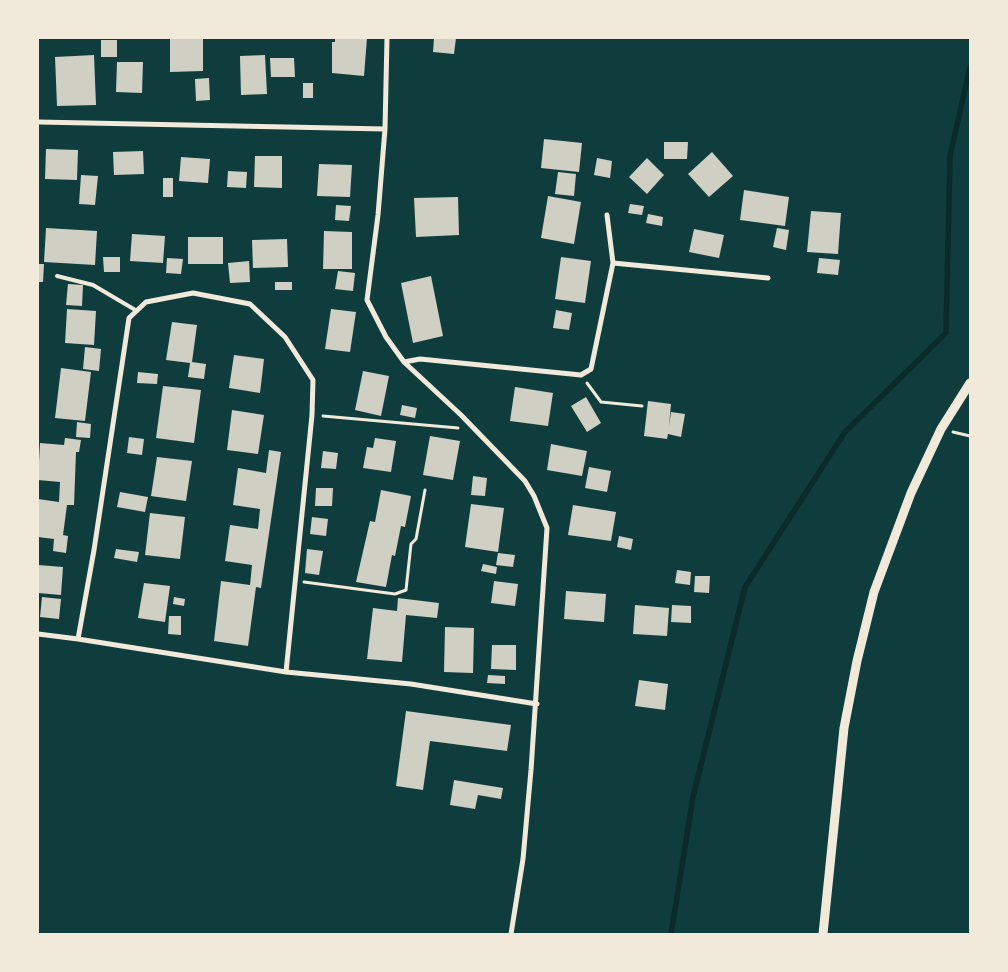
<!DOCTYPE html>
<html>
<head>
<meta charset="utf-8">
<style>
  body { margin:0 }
  #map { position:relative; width:1008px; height:972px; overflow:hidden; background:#0f3d3e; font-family:Cabin,sans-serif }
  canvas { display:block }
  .frame { position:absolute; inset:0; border:39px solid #f1e9da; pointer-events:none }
</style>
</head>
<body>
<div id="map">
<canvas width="1008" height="972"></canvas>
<div class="frame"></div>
</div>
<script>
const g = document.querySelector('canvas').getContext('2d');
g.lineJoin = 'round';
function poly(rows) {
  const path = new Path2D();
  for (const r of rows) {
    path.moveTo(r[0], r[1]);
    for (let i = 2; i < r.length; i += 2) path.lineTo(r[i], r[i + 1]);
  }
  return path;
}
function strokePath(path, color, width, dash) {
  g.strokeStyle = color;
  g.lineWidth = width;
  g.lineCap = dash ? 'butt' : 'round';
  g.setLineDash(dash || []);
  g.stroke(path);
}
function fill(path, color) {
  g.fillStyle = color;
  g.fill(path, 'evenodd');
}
const stream = poly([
  [671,934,693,797,745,587,845,432,946,333,950,156,970,67]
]);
const building = poly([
  [170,38,203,38,203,71,170,72],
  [335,38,367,38,364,76,332,73,332,42,335,42],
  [434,38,456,38,454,54,433,52],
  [101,40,117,40,117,57,101,57],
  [94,55,96,105,57,106,55,57],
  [265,55,267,94,241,95,240,56],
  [270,58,294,58,295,77,271,77],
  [117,62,143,62,142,93,116,92],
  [209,78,210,100,196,101,195,79],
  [303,83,313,83,313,98,303,98],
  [544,139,582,143,579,172,541,168],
  [664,142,688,142,687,159,664,159],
  [46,149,78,150,77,180,45,179],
  [143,151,144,174,114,175,113,152],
  [712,152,733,176,709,197,688,174],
  [255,156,282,156,282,188,254,187],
  [181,157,210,159,208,183,179,181],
  [597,158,612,161,610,178,594,175],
  [647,158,664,175,647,194,629,177],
  [319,164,352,165,350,197,317,196],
  [228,171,247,172,246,188,227,187],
  [558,172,576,174,574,196,555,194],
  [81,175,98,176,95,205,79,204],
  [163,178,173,178,173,197,163,197],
  [744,190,789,197,785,226,740,220],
  [548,196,581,202,574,244,541,238],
  [458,197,459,235,416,237,414,198],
  [630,204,644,206,642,215,628,213],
  [336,205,351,206,349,221,335,220],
  [811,211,841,213,838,254,807,252],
  [648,214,663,217,662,226,646,223],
  [46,228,97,231,95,265,44,262],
  [777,228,789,230,786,250,773,247],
  [694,229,724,235,719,258,689,252],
  [324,231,352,232,352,269,323,269],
  [132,234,165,236,163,263,130,261],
  [188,237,223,237,223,264,188,264],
  [287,239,288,267,253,268,252,240],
  [103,257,120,257,120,272,104,272],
  [561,257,591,261,585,303,555,299],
  [167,258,183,259,181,274,166,273],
  [819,258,840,260,838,275,817,273],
  [249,261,250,282,230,283,228,263],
  [38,264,44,264,43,282,38,282],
  [338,271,355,273,353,291,335,289],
  [431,276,443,336,413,343,401,283],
  [275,282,292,282,292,290,275,290],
  [68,284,83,285,82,306,66,305],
  [67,309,96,311,94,345,65,343],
  [331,309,356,312,350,352,325,349],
  [556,310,572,313,569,330,553,328],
  [172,322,197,325,192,362,206,364,204,379,188,377,190,363,166,360],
  [85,347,101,349,99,371,83,369],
  [234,355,264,359,260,393,229,388],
  [61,368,91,372,85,421,55,418],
  [363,371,389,376,381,416,355,410],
  [138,372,158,374,157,384,137,383],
  [163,386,201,390,194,443,156,438],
  [515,387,553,393,548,426,510,421],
  [586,397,601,423,587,432,571,406],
  [648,401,671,404,669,426,671,412,685,414,681,437,668,434,667,439,644,436],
  [402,405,417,408,415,418,400,415],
  [232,410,264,415,258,454,227,450],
  [77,422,91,424,90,438,76,437],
  [430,436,460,441,453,480,423,475],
  [129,437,144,439,142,455,127,453],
  [65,438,81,440,79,452,76,452,74,505,67,505,63,535,68,536,66,553,53,551,54,539,38,537,38,499,59,502,60,482,38,480,40,443,64,445],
  [375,438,396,441,391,472,363,468,367,447,373,448],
  [551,444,587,451,582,476,547,470],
  [269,450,281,452,261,588,256,587,248,646,214,641,221,581,250,585,252,565,225,561,230,525,258,529,260,509,233,505,238,468,266,473],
  [323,451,338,453,336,469,321,468],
  [157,457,192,461,186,501,151,496],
  [589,467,611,471,607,492,585,488],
  [473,476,487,478,485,496,471,495],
  [316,488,333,488,332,506,315,506],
  [381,490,411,496,405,527,401,526,395,556,392,555,386,587,356,582,370,521,375,522],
  [120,492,148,497,145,512,117,507],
  [471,504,504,508,498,552,465,547],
  [573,505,616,512,611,541,568,535],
  [150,513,185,517,180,559,145,555],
  [312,517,328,519,326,536,310,534],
  [619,536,633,539,631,550,617,547],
  [116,549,139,552,137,562,114,558],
  [307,549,323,551,319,575,305,573],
  [498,553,515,555,513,567,496,565],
  [483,564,497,567,496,574,481,571],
  [38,565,63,567,61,595,38,593],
  [677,570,691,572,690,585,675,583],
  [695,576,710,576,709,593,694,592],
  [494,581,518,584,515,606,491,603],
  [144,583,170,586,165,622,138,618],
  [566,591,606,594,604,622,564,619],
  [42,597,61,599,59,619,40,617],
  [174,597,185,599,184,606,173,604],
  [398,598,439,603,437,618,406,615,402,662,367,659,373,608,397,611],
  [635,605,669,608,667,636,633,634],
  [672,605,691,606,691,623,671,622],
  [169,616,181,616,181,635,168,634],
  [445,627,474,628,473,673,444,672],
  [492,645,516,645,516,670,491,669],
  [488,675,505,676,505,684,487,683],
  [639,680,668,684,665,710,635,706],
  [406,711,511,725,507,751,430,741,423,790,396,786],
  [454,780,503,788,501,799,478,795,475,809,450,805]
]);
const path = poly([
  [587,383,601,402,642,406],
  [323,416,458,428],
  [953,432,970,436],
  [304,582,395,594,406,590,411,544,416,539,425,490]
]);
const service = poly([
  [57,276,93,285,137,311]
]);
const minor = poly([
  [387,38,385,129,378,215,367,300,386,337,404,362,461,415,525,481,534,496,547,528,531,770,523,859,511,934],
  [38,122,385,129],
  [607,215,613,263],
  [404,362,420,359,581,375,591,369,613,263,768,278],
  [38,634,78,639,286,672,411,684,537,704],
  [78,639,94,550,129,318,146,302,193,293,250,304,285,337,313,380,312,415,286,672]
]);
const tertiary = poly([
  [823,934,844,728,857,661,874,592,911,493,941,429,970,383]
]);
strokePath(stream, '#0a2a2b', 5.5);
fill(building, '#cfcfc3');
strokePath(path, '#f1e9da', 3);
strokePath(service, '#f1e9da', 4);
strokePath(minor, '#f1e9da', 5);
strokePath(tertiary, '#f1e9da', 9);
</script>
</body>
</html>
